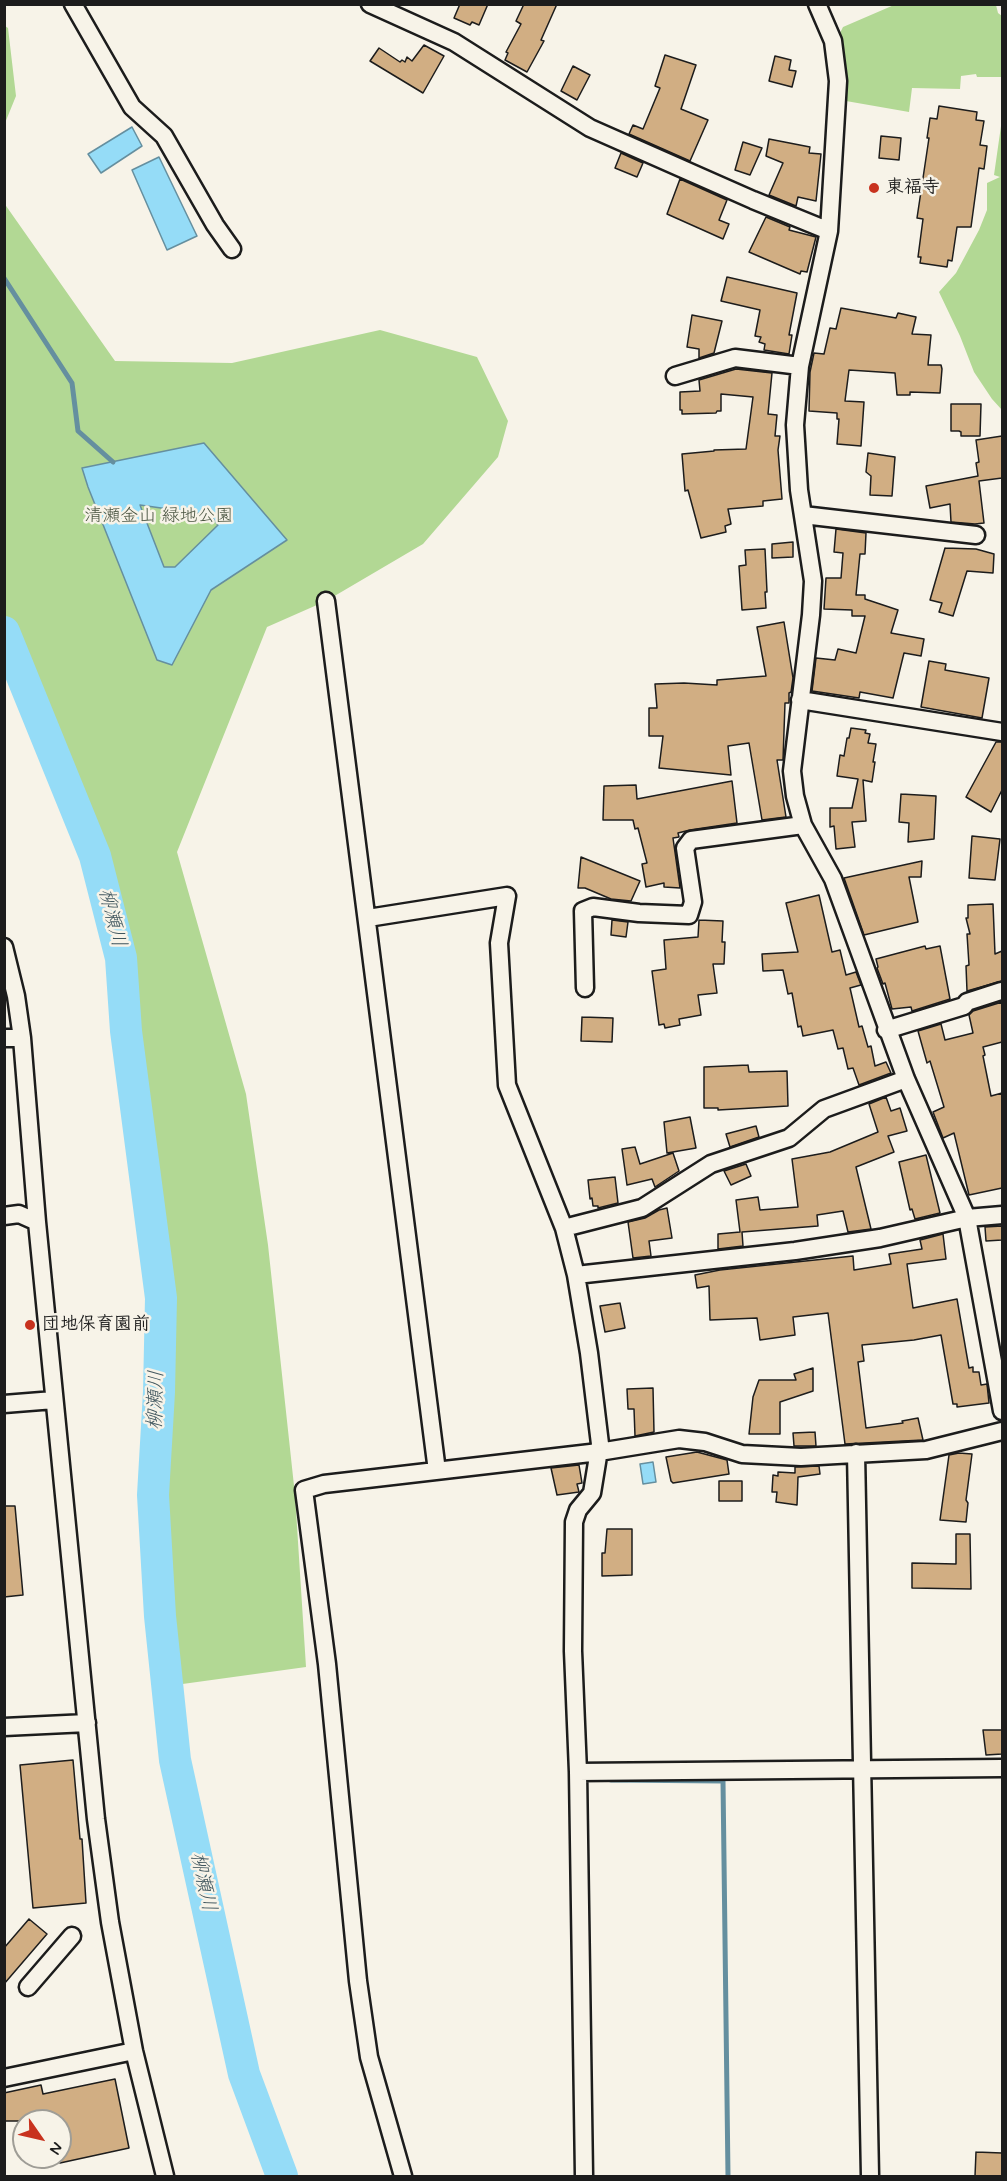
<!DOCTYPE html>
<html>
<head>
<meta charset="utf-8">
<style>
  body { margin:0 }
  #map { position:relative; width:1007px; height:2181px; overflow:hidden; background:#f7f3e8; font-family:Mynerve,sans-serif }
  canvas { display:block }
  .frame { position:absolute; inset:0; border:6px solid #1c1c1c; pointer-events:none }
  .north { position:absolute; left:12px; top:2109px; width:60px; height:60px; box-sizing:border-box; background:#f7f3e8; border:2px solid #9f9d96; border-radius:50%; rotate:124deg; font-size:16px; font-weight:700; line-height:24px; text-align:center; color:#1c1c1c }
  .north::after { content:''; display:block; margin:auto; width:21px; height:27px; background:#c8321e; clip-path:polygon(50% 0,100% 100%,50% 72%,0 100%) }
</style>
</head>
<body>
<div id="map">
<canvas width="1007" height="2181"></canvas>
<div class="frame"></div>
<div class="north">N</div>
</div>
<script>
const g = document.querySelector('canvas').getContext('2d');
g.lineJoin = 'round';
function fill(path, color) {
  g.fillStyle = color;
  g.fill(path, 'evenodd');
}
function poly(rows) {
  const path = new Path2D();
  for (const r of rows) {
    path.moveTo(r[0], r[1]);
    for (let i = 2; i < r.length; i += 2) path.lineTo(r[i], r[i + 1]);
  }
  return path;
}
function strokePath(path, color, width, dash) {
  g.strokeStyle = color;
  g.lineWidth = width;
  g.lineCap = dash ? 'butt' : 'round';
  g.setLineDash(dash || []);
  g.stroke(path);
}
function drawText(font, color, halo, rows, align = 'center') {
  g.font = font + ' Mynerve,"Klee One",sans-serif';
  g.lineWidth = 5;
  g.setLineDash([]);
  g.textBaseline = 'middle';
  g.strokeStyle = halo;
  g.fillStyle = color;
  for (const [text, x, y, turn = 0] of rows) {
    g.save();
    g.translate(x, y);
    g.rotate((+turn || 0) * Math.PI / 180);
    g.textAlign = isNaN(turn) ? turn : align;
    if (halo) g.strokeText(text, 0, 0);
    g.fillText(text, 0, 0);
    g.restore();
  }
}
const green = poly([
  [894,5,996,5,998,13,1002,16,1002,77,977,77,976,74,961,76,960,89,912,88,909,112,846,101,843,44,840,33,843,27],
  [5,26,8,28,16,96,5,123],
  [1002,119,1002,410,992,399,974,372,960,336,939,292,956,273,979,230,987,210,987,183,1000,177,994,175],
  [4,203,115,361,232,363,380,330,477,357,508,421,498,457,423,544,326,601,267,627,177,852,246,1094,268,1245,295,1495,306,1667,168,1686,161,1298,121,958,95,856,5,643]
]);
const water = poly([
  [132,127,142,146,101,173,88,154,132,127],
  [159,157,197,236,167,250,132,170,159,157],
  [204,443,287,540,211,590,172,665,157,660,88,487,82,468,204,443],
  [140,505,210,515,218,525,175,567,164,567,140,505],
  [653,1462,656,1482,643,1484,640,1464,653,1462]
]);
const stream = poly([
  [4,278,72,383,78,431,113,462],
  [611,1780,723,1781,728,2176]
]);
const river = poly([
  [4,632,95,856,121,958,126,1031,161,1298,159,1392,153,1495,160,1616,175,1760,244,2074,282,2176]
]);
const building = poly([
  [460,4,488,4,479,25,472,22,470,25,454,18,460,4],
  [524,4,557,4,541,40,544,41,527,72,505,60,508,53,506,52,521,24,516,21,524,4],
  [424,45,444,56,423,93,370,61,379,48,400,62,402,60,405,62,407,57,412,61,424,45],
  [665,55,696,65,681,109,708,120,690,161,629,134,633,125,643,129,660,88,655,86,665,55],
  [775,56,791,60,789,70,796,71,792,87,769,81,775,56],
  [573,66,590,75,577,100,561,91,573,66],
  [939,106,977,112,976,120,984,121,980,145,987,146,984,169,979,168,971,227,957,227,952,261,948,260,947,267,920,263,921,257,918,257,923,219,917,218,929,138,927,138,930,118,937,119,939,106],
  [881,136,901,138,899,160,879,158,881,136],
  [769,139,810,147,809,153,821,154,816,201,798,197,796,206,769,195,783,163,766,156,769,139],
  [743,142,762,148,750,175,735,170,743,142],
  [621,153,643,163,637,177,615,168,621,153],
  [680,179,727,200,719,220,729,224,723,239,667,214,680,179],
  [766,217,790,227,789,230,816,237,807,272,801,271,800,274,749,252,766,217],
  [727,277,797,293,789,335,792,335,789,354,764,350,765,344,759,342,761,337,755,336,760,310,721,301,727,277],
  [841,308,896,318,898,313,916,317,912,334,931,335,928,365,941,365,942,369,940,393,910,392,910,395,897,395,895,373,849,370,845,401,864,402,861,446,837,444,839,419,837,419,837,413,809,411,810,372,814,353,824,354,830,328,836,329,841,308],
  [692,315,722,321,714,353,699,358,699,349,687,347,692,315],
  [736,369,772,373,768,414,777,415,775,436,780,436,778,450,782,499,763,501,763,506,728,509,731,524,725,526,726,532,701,538,688,490,685,491,682,454,714,451,714,450,746,449,753,397,721,394,721,411,717,411,716,413,682,414,682,410,680,410,680,392,700,391,699,380,736,369],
  [951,404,981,404,980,436,961,436,961,432,959,431,951,431,951,404],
  [1002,436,1002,478,979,481,984,523,975,524,951,522,950,504,930,508,926,486,978,476,976,463,979,462,976,440,1002,436],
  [868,453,895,457,892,496,870,495,871,476,866,472,868,453],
  [836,529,866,533,865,554,860,554,856,595,865,595,865,599,898,610,891,633,924,639,921,656,904,653,893,698,860,692,859,698,812,691,816,658,835,660,838,649,856,653,865,616,852,616,852,610,824,609,826,578,841,578,843,553,834,552,836,529],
  [793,542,793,557,772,558,772,544,793,542],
  [945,548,976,549,994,554,993,573,967,571,953,616,939,612,942,603,930,600,945,548],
  [765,549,767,592,765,592,766,608,742,610,739,566,746,565,745,550,765,549],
  [784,622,793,678,791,692,789,693,789,703,785,703,783,760,777,760,786,817,762,820,749,743,728,746,731,775,659,768,663,736,649,736,649,708,657,708,655,684,684,683,717,685,717,680,766,676,757,627,784,622],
  [929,661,946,664,945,670,989,678,982,718,921,707,929,661],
  [851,728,866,730,865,733,870,734,868,743,876,744,873,762,875,762,872,782,863,780,866,821,852,822,855,847,836,849,834,826,830,827,830,808,852,808,858,779,837,776,840,755,844,756,847,738,849,738,851,728],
  [996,742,1002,742,1002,790,991,812,966,797,996,742],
  [732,781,737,823,690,830,678,833,679,837,673,838,680,888,664,887,664,883,646,887,642,864,647,863,638,828,635,829,633,820,603,820,604,786,636,785,637,799,732,781],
  [901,794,936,796,934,839,908,842,909,823,899,822,901,794],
  [972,836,1000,839,995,880,969,878,972,836],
  [581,857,640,881,631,901,611,899,585,888,578,888,581,857],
  [922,861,921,877,909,877,918,922,864,935,844,878,922,861],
  [819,895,832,952,840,950,846,975,856,972,861,985,850,988,859,1027,862,1026,868,1047,871,1046,875,1066,886,1062,891,1073,859,1085,853,1068,848,1069,843,1048,838,1049,833,1030,803,1036,801,1026,798,1027,792,993,788,994,783,970,763,971,762,954,798,952,786,903,819,895],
  [993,904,995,954,1002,951,1002,981,967,991,966,966,969,965,967,934,970,934,966,918,968,918,968,905,993,904],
  [612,920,628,922,626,937,611,935,612,920],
  [699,920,723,921,722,942,725,942,724,964,713,964,717,993,698,995,701,1015,679,1019,680,1025,665,1028,664,1024,659,1025,652,971,666,969,664,940,698,937,699,920],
  [925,946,926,949,940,946,950,999,912,1011,911,1007,892,1009,885,983,883,984,877,968,878,967,876,959,925,946],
  [1002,1002,1002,1042,983,1047,985,1055,983,1056,991,1096,1002,1093,1002,1188,969,1195,954,1133,943,1138,933,1112,944,1107,930,1061,927,1063,918,1031,941,1024,945,1040,973,1033,969,1015,973,1011,1002,1002],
  [582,1017,613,1018,612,1042,581,1041,582,1017],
  [748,1065,749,1072,787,1071,788,1106,718,1110,718,1108,704,1108,704,1067,748,1065],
  [886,1097,891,1111,900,1108,907,1131,888,1136,894,1152,856,1167,871,1229,848,1232,843,1211,817,1215,818,1226,742,1232,743,1246,718,1249,718,1234,740,1232,736,1200,758,1197,760,1210,798,1207,792,1159,830,1152,878,1132,869,1104,886,1097],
  [690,1117,696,1148,667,1153,664,1122,690,1117],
  [756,1126,759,1137,730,1147,726,1134,756,1126],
  [635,1147,640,1164,673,1153,679,1171,655,1187,652,1179,627,1185,622,1149,635,1147],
  [926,1155,940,1213,915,1219,912,1209,910,1210,899,1162,926,1155],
  [746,1164,751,1176,731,1185,724,1171,746,1164],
  [615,1177,618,1203,598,1208,598,1206,593,1206,592,1198,590,1199,588,1180,615,1177],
  [667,1208,672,1238,649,1241,651,1256,633,1258,628,1222,645,1218,659,1210,667,1208],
  [1002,1226,1002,1240,986,1241,985,1227,1002,1226],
  [943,1234,946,1259,907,1264,913,1308,957,1299,969,1368,973,1367,973,1372,979,1372,981,1385,987,1384,989,1403,957,1407,957,1404,953,1404,941,1335,914,1340,862,1345,864,1361,858,1362,866,1428,903,1423,902,1421,918,1418,923,1440,845,1444,828,1313,793,1317,795,1335,760,1340,757,1318,710,1320,709,1286,697,1288,695,1275,720,1270,853,1256,854,1270,891,1264,889,1254,922,1249,920,1240,943,1234],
  [620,1303,625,1328,605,1332,600,1306,620,1303],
  [813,1368,813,1391,780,1402,780,1434,749,1434,753,1397,759,1380,796,1380,794,1374,813,1368],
  [653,1388,654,1432,635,1436,634,1409,628,1409,627,1389,653,1388],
  [815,1432,816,1446,794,1446,793,1433,815,1432],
  [697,1452,727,1460,729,1474,673,1483,671,1481,666,1457,697,1452],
  [959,1453,972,1454,966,1500,968,1503,966,1522,940,1520,949,1455,959,1453],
  [579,1465,582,1483,577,1484,579,1492,557,1495,551,1468,579,1465],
  [819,1466,820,1474,798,1477,797,1505,776,1502,777,1492,772,1492,773,1475,778,1476,778,1472,795,1473,795,1467,819,1466],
  [719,1481,742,1481,742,1501,719,1501,719,1481],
  [4,1506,15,1506,23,1595,4,1597,4,1506],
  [607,1529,632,1529,632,1575,602,1576,602,1553,605,1553,607,1529],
  [956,1534,970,1534,971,1589,912,1588,912,1563,956,1564,956,1534],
  [983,1730,1002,1730,1002,1754,986,1755,983,1730],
  [73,1760,80,1839,82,1839,86,1903,33,1908,20,1765,73,1760],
  [29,1919,47,1934,4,1984,4,1948,29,1919],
  [115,2079,129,2148,60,2163,60,2121,4,2121,4,2093,41,2085,43,2094,115,2079],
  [976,2152,1002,2153,1002,2176,975,2176,976,2152]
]);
const minor = poly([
  [73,4,132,107,164,136,215,225,232,249],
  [370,4,454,42,590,128,753,200,829,231],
  [817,4,833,41,838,81,829,231,800,366,795,425,799,490,813,581,811,615,792,771,795,796,803,825,833,879,906,1079,967,1218,1002,1411],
  [675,376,735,358,800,366],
  [803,515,976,535],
  [326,601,437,1471],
  [800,700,1002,732],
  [368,918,507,896,499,943,507,1085,564,1228,576,1275,589,1353,600,1444,592,1493,578,1510,574,1522,573,1651,578,1772,584,2176],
  [4,947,16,996,22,1038,37,1222,96,1819,110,1922,134,2051,165,2176],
  [585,988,583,911,593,907,639,913,689,915,693,902,685,848,691,840,803,825],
  [886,1030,964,1006,967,1002,1001,991],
  [4,1038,22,1038],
  [4,1216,19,1214,37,1222],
  [564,1228,642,1208,711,1164,789,1138,824,1109,906,1079],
  [576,1275,795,1251,880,1238,967,1218,1002,1215],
  [4,1404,54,1400],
  [856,1453,870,2176],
  [4,1727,87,1723],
  [578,1772,1002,1768],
  [28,1987,72,1936],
  [4,2078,134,2051],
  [403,2176,369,2057,358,1981,327,1664,304,1490,324,1484,599,1452,679,1439,705,1442,742,1454,801,1457,926,1450,1002,1431]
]);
const markers = [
  [874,188,6,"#c8321e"],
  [30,1325,6,"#c8321e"]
];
const poiNames = [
  ["東福寺",886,188],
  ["団地保育園前",42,1325]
];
const parkNames = [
  ["清瀬金山 緑地公園",159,517]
];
const waterNames = [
  ["柳瀬川",111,918,76],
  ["柳瀬川",157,1400,-88],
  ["柳瀬川",202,1882,78]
];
fill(green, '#b2d894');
fill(water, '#95dcf7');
strokePath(water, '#658f9f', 1.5);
strokePath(stream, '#658f9f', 5);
strokePath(river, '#95dcf7', 32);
fill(building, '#d1ae83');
strokePath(building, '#1c1c1c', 1.5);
strokePath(minor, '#1c1c1c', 21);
strokePath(minor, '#f7f3e8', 16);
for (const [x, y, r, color] of markers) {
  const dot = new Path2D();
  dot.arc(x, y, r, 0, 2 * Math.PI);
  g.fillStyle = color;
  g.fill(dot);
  strokePath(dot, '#f7f3e8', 2);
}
drawText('bold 18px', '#1c1c1c', '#f7f3e8', poiNames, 'left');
drawText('18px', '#495440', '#f7f3e8', parkNames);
drawText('italic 20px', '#40565e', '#f7f3e8', waterNames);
</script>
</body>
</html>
